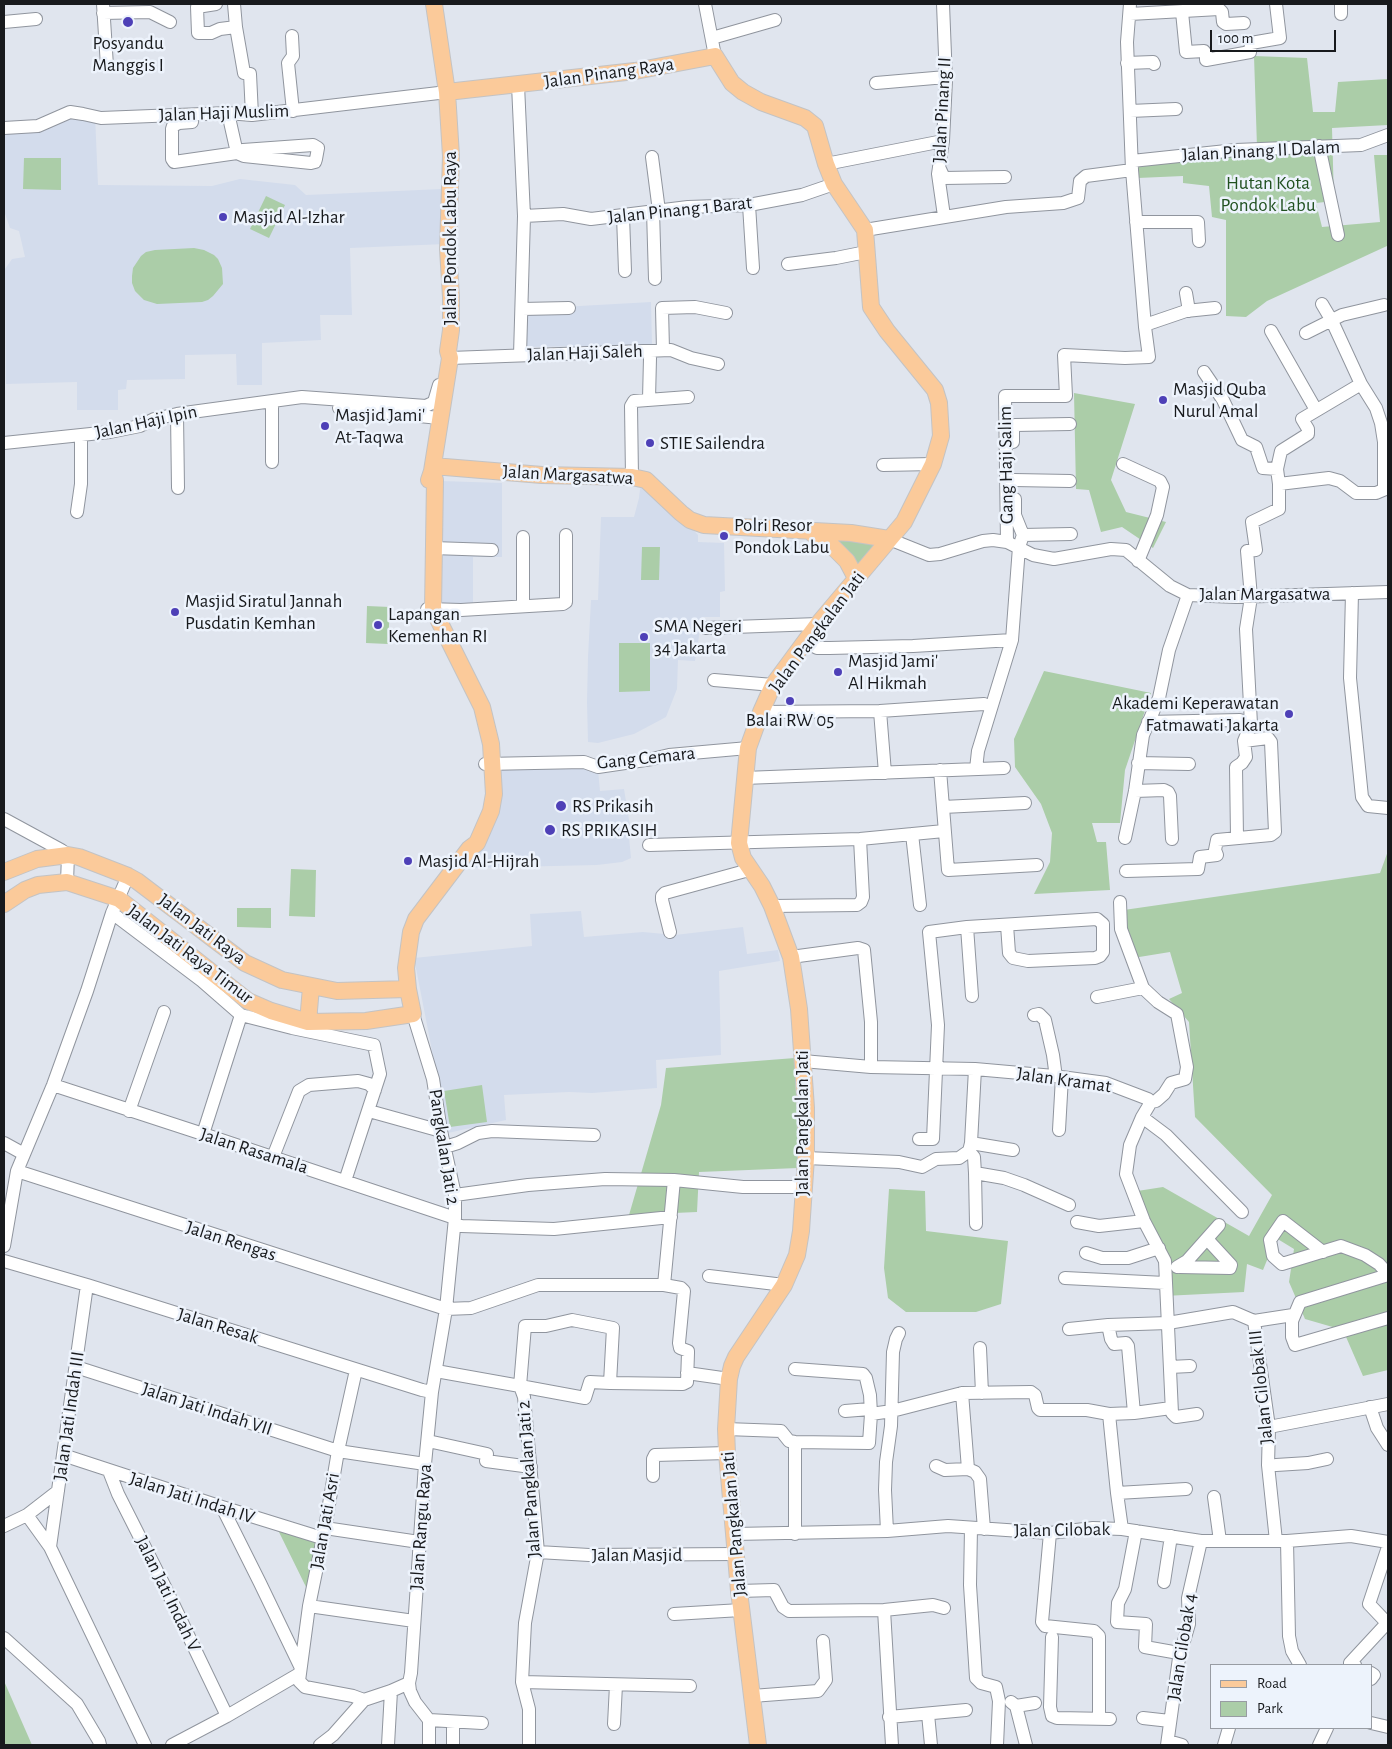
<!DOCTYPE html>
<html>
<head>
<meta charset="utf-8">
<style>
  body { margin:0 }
  #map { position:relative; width:1392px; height:1749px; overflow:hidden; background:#e0e5ee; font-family:"Alegreya Sans",sans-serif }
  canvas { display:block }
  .frame { position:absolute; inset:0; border:5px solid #181a1d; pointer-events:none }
  .legend { position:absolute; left:1210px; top:1664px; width:162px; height:65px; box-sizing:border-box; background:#edf3fc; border:1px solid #989ca3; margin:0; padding:6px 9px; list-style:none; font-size:15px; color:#181a1d }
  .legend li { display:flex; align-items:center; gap:10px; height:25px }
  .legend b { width:25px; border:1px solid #989ca3 }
  .scale { position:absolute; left:1210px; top:30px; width:126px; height:22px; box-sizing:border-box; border:2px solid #181a1d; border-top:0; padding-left:6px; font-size:15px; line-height:18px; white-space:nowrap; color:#181a1d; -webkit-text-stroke:4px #edf3fc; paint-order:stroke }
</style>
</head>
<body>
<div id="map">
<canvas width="1392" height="1749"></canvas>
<div class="frame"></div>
<ul class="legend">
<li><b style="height:6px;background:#fbca9a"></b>Road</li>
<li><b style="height:14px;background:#abcda8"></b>Park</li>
</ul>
<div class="scale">100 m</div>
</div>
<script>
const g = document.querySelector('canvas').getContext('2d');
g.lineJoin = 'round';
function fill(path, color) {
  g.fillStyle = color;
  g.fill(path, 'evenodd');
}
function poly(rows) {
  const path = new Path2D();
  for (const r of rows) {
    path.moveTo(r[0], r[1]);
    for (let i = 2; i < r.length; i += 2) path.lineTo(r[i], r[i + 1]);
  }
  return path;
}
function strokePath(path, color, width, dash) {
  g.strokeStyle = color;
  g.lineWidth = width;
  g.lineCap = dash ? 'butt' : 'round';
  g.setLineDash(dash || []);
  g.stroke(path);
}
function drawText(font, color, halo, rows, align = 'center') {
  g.font = font + ' "Alegreya Sans",sans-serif';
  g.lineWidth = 5;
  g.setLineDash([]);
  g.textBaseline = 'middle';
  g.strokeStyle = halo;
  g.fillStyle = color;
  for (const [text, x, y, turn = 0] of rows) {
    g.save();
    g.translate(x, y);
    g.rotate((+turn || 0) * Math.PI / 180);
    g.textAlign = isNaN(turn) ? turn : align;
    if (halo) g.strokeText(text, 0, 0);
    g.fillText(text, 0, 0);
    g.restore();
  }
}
const built = poly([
  [69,111,95,115,98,185,212,186,240,179,295,185,306,195,442,189,445,244,350,248,352,315,320,315,321,340,262,343,262,385,237,385,236,354,185,355,185,379,127,380,126,389,118,390,118,410,77,410,77,382,6,384,5,269,12,259,25,257,19,231,10,228,4,211,4,126,26,130],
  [651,302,652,345,524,347,526,309],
  [441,481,502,483,502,557,473,557,473,608,436,609],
  [641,481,646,481,698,535,698,542,724,543,725,591,720,592,720,617,702,617,695,661,678,660,677,689,666,717,634,734,598,743,588,742,587,702,588,657,591,600,598,600,601,517,634,517,639,498],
  [546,763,598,770,600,791,624,789,630,826,628,827,631,858,622,862,597,865,468,868,482,843,499,765],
  [581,911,584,937,643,932,675,935,743,927,747,954,778,950,780,961,719,971,721,1055,656,1060,657,1088,592,1093,569,1092,504,1095,506,1120,448,1133,414,958,532,946,530,914]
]);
const green = poly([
  [1254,56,1307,58,1313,112,1335,112,1338,82,1388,79,1388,125,1332,128,1334,201,1316,203,1322,227,1380,222,1374,155,1388,155,1388,243,1387,246,1267,301,1246,317,1226,316,1226,220,1212,217,1209,186,1183,183,1183,176,1138,178,1137,157,1257,147],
  [24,158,61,158,61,190,23,189],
  [266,196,285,205,269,238,250,229],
  [194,248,204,250,214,255,218,259,222,268,223,284,213,296,208,300,202,302,157,304,144,300,135,291,132,283,132,276,133,268,141,256,146,252,155,250],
  [1074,393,1135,404,1111,480,1126,512,1166,522,1153,548,1122,527,1101,532,1089,490,1076,489],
  [825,536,879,543,857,569],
  [642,547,660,547,659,580,641,580],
  [367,606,390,607,388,644,366,643],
  [619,643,650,643,650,691,619,692],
  [1044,671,1151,693,1125,770,1120,823,1092,823,1097,842,1106,842,1110,890,1034,894,1050,862,1052,833,1041,804,1015,767,1014,739],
  [1388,851,1388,1370,1363,1376,1343,1330,1305,1319,1289,1282,1294,1249,1276,1238,1263,1270,1247,1264,1244,1292,1164,1296,1161,1257,1131,1192,1163,1187,1249,1236,1272,1195,1195,1117,1189,1022,1169,999,1182,993,1170,952,1133,958,1117,911,1380,873],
  [291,869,316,870,315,917,289,916],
  [237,908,271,908,271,928,237,927],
  [795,1058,798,1168,699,1172,697,1212,629,1215,661,1105,666,1068],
  [482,1085,487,1122,450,1127,444,1091],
  [889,1189,925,1191,926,1231,1008,1241,1001,1304,976,1312,906,1312,888,1298,884,1268],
  [278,1530,316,1541,307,1589],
  [4,1681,32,1745,4,1745]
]);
const minor = poly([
  [103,4,107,66],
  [216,4,197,7,198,33,211,33,220,29,236,27],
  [234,4,236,27,244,73,250,74,252,115],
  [705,4,715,56],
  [943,4,946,80,943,141,938,174,944,216],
  [1341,4,1341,14],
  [1182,12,1186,52,1204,51,1206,54,1206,60,1250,52,1251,43,1280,38,1276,4],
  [103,13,150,12,170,22],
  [1130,14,1219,9,1222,12,1223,22,1226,24,1244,23],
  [4,22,36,19],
  [292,36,293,56,288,63,293,111],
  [712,38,775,20],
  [1127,63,1153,62,1154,64],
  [876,83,946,77],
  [518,85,524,216,520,355],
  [1130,111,1176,109],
  [192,122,179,123,173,126,172,129,172,159,174,162,237,153,243,150,313,145,318,148,316,159,315,162,311,163,244,156,237,153,228,113],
  [4,128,38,126,70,112,83,114,101,118,228,113,252,115,447,92],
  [1319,146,1338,235],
  [652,157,659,211],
  [1132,161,1236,150,1361,145,1388,135],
  [826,164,943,141],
  [939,167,944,178,1005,177],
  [749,205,753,268],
  [653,211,655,279],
  [524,216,563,214,591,219,688,207,749,205,802,195,834,184],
  [623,216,625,271],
  [1136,222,1198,222,1199,241],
  [865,230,1006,207,1063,203,1078,198,1080,181,1086,176,1132,170],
  [788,264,836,258,866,252],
  [1186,293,1189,311],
  [1322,304,1332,321,1361,384,1376,408,1381,423,1384,442,1384,489],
  [522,309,569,308],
  [1145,325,1186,311,1215,308],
  [1271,331,1316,410],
  [1306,333,1342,315,1384,305],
  [663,350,662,308,695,307,726,313],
  [450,358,671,350,691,358,718,364],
  [1204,372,1223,400,1242,440,1256,447,1263,468,1277,469],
  [649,399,650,358],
  [339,408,439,418],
  [177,414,178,488],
  [1013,442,1013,429,1015,425,1070,424],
  [4,443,110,432,140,426,154,419,177,414,302,397,426,406,434,402,439,385],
  [272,462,272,401],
  [1123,464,1160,481,1163,487,1157,515,1138,561],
  [883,465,933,464],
  [632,477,631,406,634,401,688,397],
  [1014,480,1070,481],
  [1279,484,1277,469,1281,451,1308,434,1308,429,1302,419,1361,384],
  [77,512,81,484,81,435],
  [1023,535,1071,534],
  [523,537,523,606],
  [889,539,929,555,940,554,983,541,993,540,1007,542,1033,555,1054,559,1111,549,1126,550,1170,586,1188,595,1236,597,1388,592],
  [1007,542,1005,396,1066,396,1064,355,1125,358,1149,357,1145,327,1132,170,1127,42,1130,4],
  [433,548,492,550],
  [1352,593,1350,678,1362,797,1368,806,1388,808],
  [427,609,461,610,563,604,566,602,566,535],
  [705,628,818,624],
  [805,642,817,648,829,648,913,646,1012,640],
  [714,680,773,685],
  [880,711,885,773],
  [761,712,880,711,984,704],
  [1148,722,1240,720],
  [1138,763,1189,764],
  [485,764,584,762,598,767,652,759,669,755,748,748],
  [976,769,978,751,1012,640,1019,547,1023,535,1015,515,1015,499],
  [940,770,948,870,1037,865],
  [744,778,1004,768],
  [1135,791,1164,790,1168,792,1170,796,1172,839],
  [943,807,1025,803],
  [4,819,61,850,68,855,67,882],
  [912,834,920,905],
  [1237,837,1236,767,1242,763,1246,757,1244,741,1251,724,1246,629,1251,597,1247,551,1256,550,1252,522,1279,509,1279,484,1329,478,1340,481,1356,493,1376,493,1388,488],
  [1125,838,1135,791,1143,735,1159,698,1169,650,1188,595],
  [649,845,860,839,944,831],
  [1126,871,1198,869,1200,857,1217,855,1215,850,1217,840,1271,835,1275,832,1271,742,1268,738,1244,741],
  [1120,902,1121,929,1143,988,1158,1002,1177,1014,1187,1067,1185,1079,1171,1083,1164,1094,1156,1101,1151,1102],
  [772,906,857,905,861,902,863,897,860,839],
  [112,913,202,981,241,1015,292,1028,374,1045,380,1074,345,1181],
  [967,927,972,996],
  [670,932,662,900,662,896,665,893,749,870],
  [791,957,858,948,864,950,871,1022,871,1067],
  [1097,997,1143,988],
  [413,1014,433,1079,441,1131,455,1195,455,1218,446,1309,432,1392,425,1464,411,1673,409,1683,410,1691,415,1702,429,1720,429,1745],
  [1034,1015,1039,1014,1045,1020,1053,1055,1055,1070,1054,1076],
  [803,1061,871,1067,975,1069,1054,1076,1106,1083,1148,1099,1151,1102,1142,1117,1130,1145,1126,1174,1144,1221,1165,1261,1172,1413,1176,1417,1197,1414],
  [53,1085,203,1134,455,1218],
  [129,1111,164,1012],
  [369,1111,441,1131],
  [1142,1117,1166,1135,1242,1212],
  [1059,1130,1062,1077],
  [203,1134,241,1015],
  [919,1139,933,1139,938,1025,929,932,967,927,1097,919,1103,924,1103,952,1100,956,1095,958,1028,961,1013,958,1009,953,1007,925],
  [4,1143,24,1154],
  [971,1143,1013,1150],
  [445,1147,458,1143,478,1133,492,1131,594,1135],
  [969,1151,974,1157,975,1173,1004,1178,1024,1185,1069,1205],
  [273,1157,299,1091,309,1085,358,1081,369,1084,375,1090],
  [806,1158,899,1162,922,1167,936,1159,959,1158,969,1151,971,1143,975,1069],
  [17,1171,446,1309,471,1308,538,1285,664,1285,681,1288,684,1291,679,1343,680,1348,688,1351,688,1353,687,1382,683,1384,610,1383,590,1382,585,1398,520,1386,525,1326,546,1326,572,1320,613,1328,610,1383],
  [975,1173,976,1224],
  [455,1195,528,1185,605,1179,674,1180,743,1187,804,1187],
  [1077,1222,1099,1226,1144,1221],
  [455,1224,461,1226,554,1229,671,1217],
  [4,1246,17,1171,53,1085,87,991,112,913,128,876],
  [1323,1252,1283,1221,1270,1240,1273,1256,1282,1264,1341,1246,1365,1255,1379,1264,1388,1274],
  [1086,1253,1102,1258,1128,1258,1159,1248],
  [4,1261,87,1285,422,1390,432,1392],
  [1177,1267,1187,1261,1219,1225],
  [1180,1267,1230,1268,1231,1265,1207,1239],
  [1388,1275,1300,1302,1292,1321,1292,1337,1295,1345,1388,1318],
  [709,1276,784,1285],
  [1065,1278,1165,1283],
  [664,1285,674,1180],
  [1254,1321,1269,1427,1268,1465,1276,1541],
  [1254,1321,1293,1315],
  [1108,1325,1111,1339,1114,1344,1126,1343,1128,1346,1134,1413],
  [1069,1329,1108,1325,1168,1323,1233,1312,1254,1321],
  [980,1348,982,1393],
  [76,1367,338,1451,425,1464],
  [1170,1367,1190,1366],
  [356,1370,338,1451,325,1528,309,1606,299,1681,305,1687,353,1696,364,1700,391,1691,409,1683],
  [436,1371,520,1386,524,1397,538,1552,525,1623,522,1682,529,1709,529,1745],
  [687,1373,729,1379],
  [962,1393,968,1469],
  [1370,1407,1377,1428,1388,1445],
  [845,1411,870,1409],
  [871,1414,892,1411,962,1393,1031,1392,1035,1395,1038,1408,1040,1410,1087,1410,1109,1414,1134,1413,1171,1408],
  [1109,1414,1117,1493,1122,1529],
  [1269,1427,1388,1404],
  [726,1429,781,1431,789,1441,795,1442,869,1443,871,1414,870,1395,866,1378,863,1374,795,1369],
  [428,1441,487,1454,486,1461,531,1467],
  [63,1455,222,1507,322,1538],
  [1276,1465,1308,1463,1327,1459],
  [936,1466,945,1470,968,1469,975,1472,980,1479,984,1529],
  [109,1471,118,1494,166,1589,227,1716],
  [653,1476,653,1459,655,1455,727,1453],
  [1117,1493,1186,1489],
  [1214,1497,1220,1541],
  [222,1507,260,1583,300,1666],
  [27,1515,50,1547,145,1745],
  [4,1526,27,1515,58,1491],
  [325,1528,419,1542],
  [971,1528,970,1585,976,1678,981,1683,996,1687,999,1701,997,1745],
  [887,1531,885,1490,886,1462,891,1426,893,1352,896,1339,899,1333],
  [1136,1531,1125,1589,1118,1603,1117,1622,1146,1624,1145,1647,1173,1652,1182,1650],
  [1050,1533,1042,1622,1045,1626,1094,1631,1099,1636,1099,1719],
  [734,1534,887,1531,948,1526,1050,1533,1093,1528,1122,1529,1201,1541,1287,1541,1351,1536,1388,1542],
  [795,1534,795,1442],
  [1287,1541,1289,1636,1292,1651,1300,1665],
  [50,1547,87,1285],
  [1388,1547,1369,1604,1388,1624],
  [538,1552,589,1555,736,1554],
  [1164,1582,1171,1536],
  [739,1591,774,1590,783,1607,789,1611,884,1610,933,1605,944,1608],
  [309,1606,414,1621],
  [884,1610,892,1745],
  [674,1614,741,1610],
  [1052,1637,1050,1707,1052,1716,1057,1718,1110,1719],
  [4,1638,77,1704,99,1741,100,1745],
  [1355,1665,1350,1663,1388,1622],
  [1371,1673,1374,1675,1371,1679],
  [522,1682,690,1686],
  [752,1696,818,1691,826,1680,823,1641],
  [1011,1702,1016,1706,1035,1703],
  [1016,1706,1026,1745],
  [928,1714,931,1745],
  [889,1717,966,1710],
  [1143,1718,1170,1721],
  [429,1720,482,1723],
  [1371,1723,1388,1727],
  [614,1724,616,1685],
  [1168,1741,1182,1745],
  [172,1745,227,1716,299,1674],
  [320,1745,333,1735,364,1700],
  [388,1745,391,1691],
  [453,1745,453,1723],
  [1167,1745,1179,1658,1189,1624,1188,1598,1201,1541],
  [1224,1745,1229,1728],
  [1319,1745,1327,1728]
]);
const major = poly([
  [447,92,635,71,715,56,732,83,743,92,761,102,805,118,815,126,826,164,834,184,865,230,871,307,887,331,935,390,939,403,941,436,933,464,904,522,818,624,773,685,761,712,748,748,739,843,743,858,762,886,772,906,791,957,799,1009,806,1108,806,1158,801,1231,797,1255,784,1285,736,1357,732,1366,729,1379,726,1429,727,1453,739,1591,758,1745],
  [433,466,542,475,632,477,646,480,681,513,690,520,704,525,851,533,889,539],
  [429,480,432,471,450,358,448,351,451,330,451,297,448,249,451,156,447,92,434,4],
  [809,531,833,547,847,561,856,578],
  [4,872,37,859,68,855,79,857,128,876,137,881,245,963,282,980,337,991,408,989],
  [4,904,25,890,38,885,67,882,119,899,248,1001,271,1011,308,1022,366,1021,413,1014,408,989,406,968,411,932,416,919,469,849,477,843,491,811,494,794,491,744,482,707,433,609,435,480,432,471],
  [308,1022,311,987]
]);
const markers = [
  [128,22,6,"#4e40b7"],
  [223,217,5,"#4e40b7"],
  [1163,400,5,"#4e40b7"],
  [325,426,5,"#4e40b7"],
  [650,443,5,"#4e40b7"],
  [724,536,5,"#4e40b7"],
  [175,612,5,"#4e40b7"],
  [378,625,5,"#4e40b7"],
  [644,637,5,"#4e40b7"],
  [838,672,5,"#4e40b7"],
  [790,701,5,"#4e40b7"],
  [1289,714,5,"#4e40b7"],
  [561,806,6,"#4e40b7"],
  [550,830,6,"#4e40b7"],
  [408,861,5,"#4e40b7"]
];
const poiNames = [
  ["Posyandu",128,43,"center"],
  ["Manggis I",128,65,"center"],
  ["Masjid Al-Izhar",233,217],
  ["Masjid Quba",1173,389],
  ["Nurul Amal",1173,411],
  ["Masjid Jami'",335,415],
  ["At-Taqwa",335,437],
  ["STIE Sailendra",660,443],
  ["Polri Resor",734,525],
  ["Pondok Labu",734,547],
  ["Masjid Siratul Jannah",185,601],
  ["Pusdatin Kemhan",185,623],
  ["Lapangan",388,614],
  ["Kemenhan RI",388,636],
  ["SMA Negeri",654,626],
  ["34 Jakarta",654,648],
  ["Masjid Jami'",848,661],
  ["Al Hikmah",848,683],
  ["Akademi Keperawatan",1279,703,"right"],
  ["Fatmawati Jakarta",1279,725,"right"],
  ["Balai RW 05",790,720,"center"],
  ["RS Prikasih",572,806],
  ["RS PRIKASIH",561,830],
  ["Masjid Al-Hijrah",418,861]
];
const streetNames = [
  ["Jalan Pinang Raya",609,73,-8],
  ["Jalan Pinang II",942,110,-87],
  ["Jalan Haji Muslim",224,113,-2],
  ["Jalan Pinang II Dalam",1261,151,-3],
  ["Jalan Pinang 1 Barat",680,210,-6],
  ["Jalan Pondok Labu Raya",450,238,-90],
  ["Jalan Haji Saleh",585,353,-2],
  ["Jalan Haji Ipin",146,422,-12],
  ["Gang Haji Salim",1006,465,-91],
  ["Jalan Margasatwa",568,475,3],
  ["Jalan Margasatwa",1265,594],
  ["Jalan Pangkalan Jati",817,632,-53],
  ["Gang Cemara",646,758,-6],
  ["Jalan Jati Raya",202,929,37],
  ["Jalan Jati Raya Timur",190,954,37],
  ["Jalan Kramat",1064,1080,8],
  ["Jalan Pangkalan Jati",802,1123,-90],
  ["Pangkalan Jati 2",444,1147,81],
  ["Jalan Rasamala",254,1151,18],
  ["Jalan Rengas",231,1241,18],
  ["Jalan Resak",218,1326,17],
  ["Jalan Cilobak III",1261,1387,-96],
  ["Jalan Jati Indah VII",207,1409,18],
  ["Jalan Jati Indah III",69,1416,-82],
  ["Jalan Pangkalan Jati 2",529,1479,-94],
  ["Jalan Jati Indah IV",192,1498,18],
  ["Jalan Jati Asri",325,1521,-80],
  ["Jalan Pangkalan Jati",734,1524,-95],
  ["Jalan Rangu Raya",421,1527,-86],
  ["Jalan Cilobak",1062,1530,-1],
  ["Jalan Masjid",637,1555],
  ["Jalan Jati Indah V",168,1594,64],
  ["Jalan Cilobak 4",1182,1647,-81]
];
const parkNames = [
  ["Hutan Kota",1268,183],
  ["Pondok Labu",1268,205]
];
fill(built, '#d3dcec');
fill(green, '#abcda8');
strokePath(minor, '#90959e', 14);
strokePath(major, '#c3c3c4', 18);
strokePath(minor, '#fff', 12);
strokePath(major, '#fbca9a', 16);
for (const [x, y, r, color] of markers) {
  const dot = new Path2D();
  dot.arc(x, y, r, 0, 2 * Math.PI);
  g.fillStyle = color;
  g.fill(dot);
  strokePath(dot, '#edf3fc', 2);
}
drawText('19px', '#181a1d', '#edf3fc', poiNames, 'left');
drawText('19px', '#181a1d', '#edf3fc', streetNames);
drawText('19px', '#215120', '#edf3fc', parkNames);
</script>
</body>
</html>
